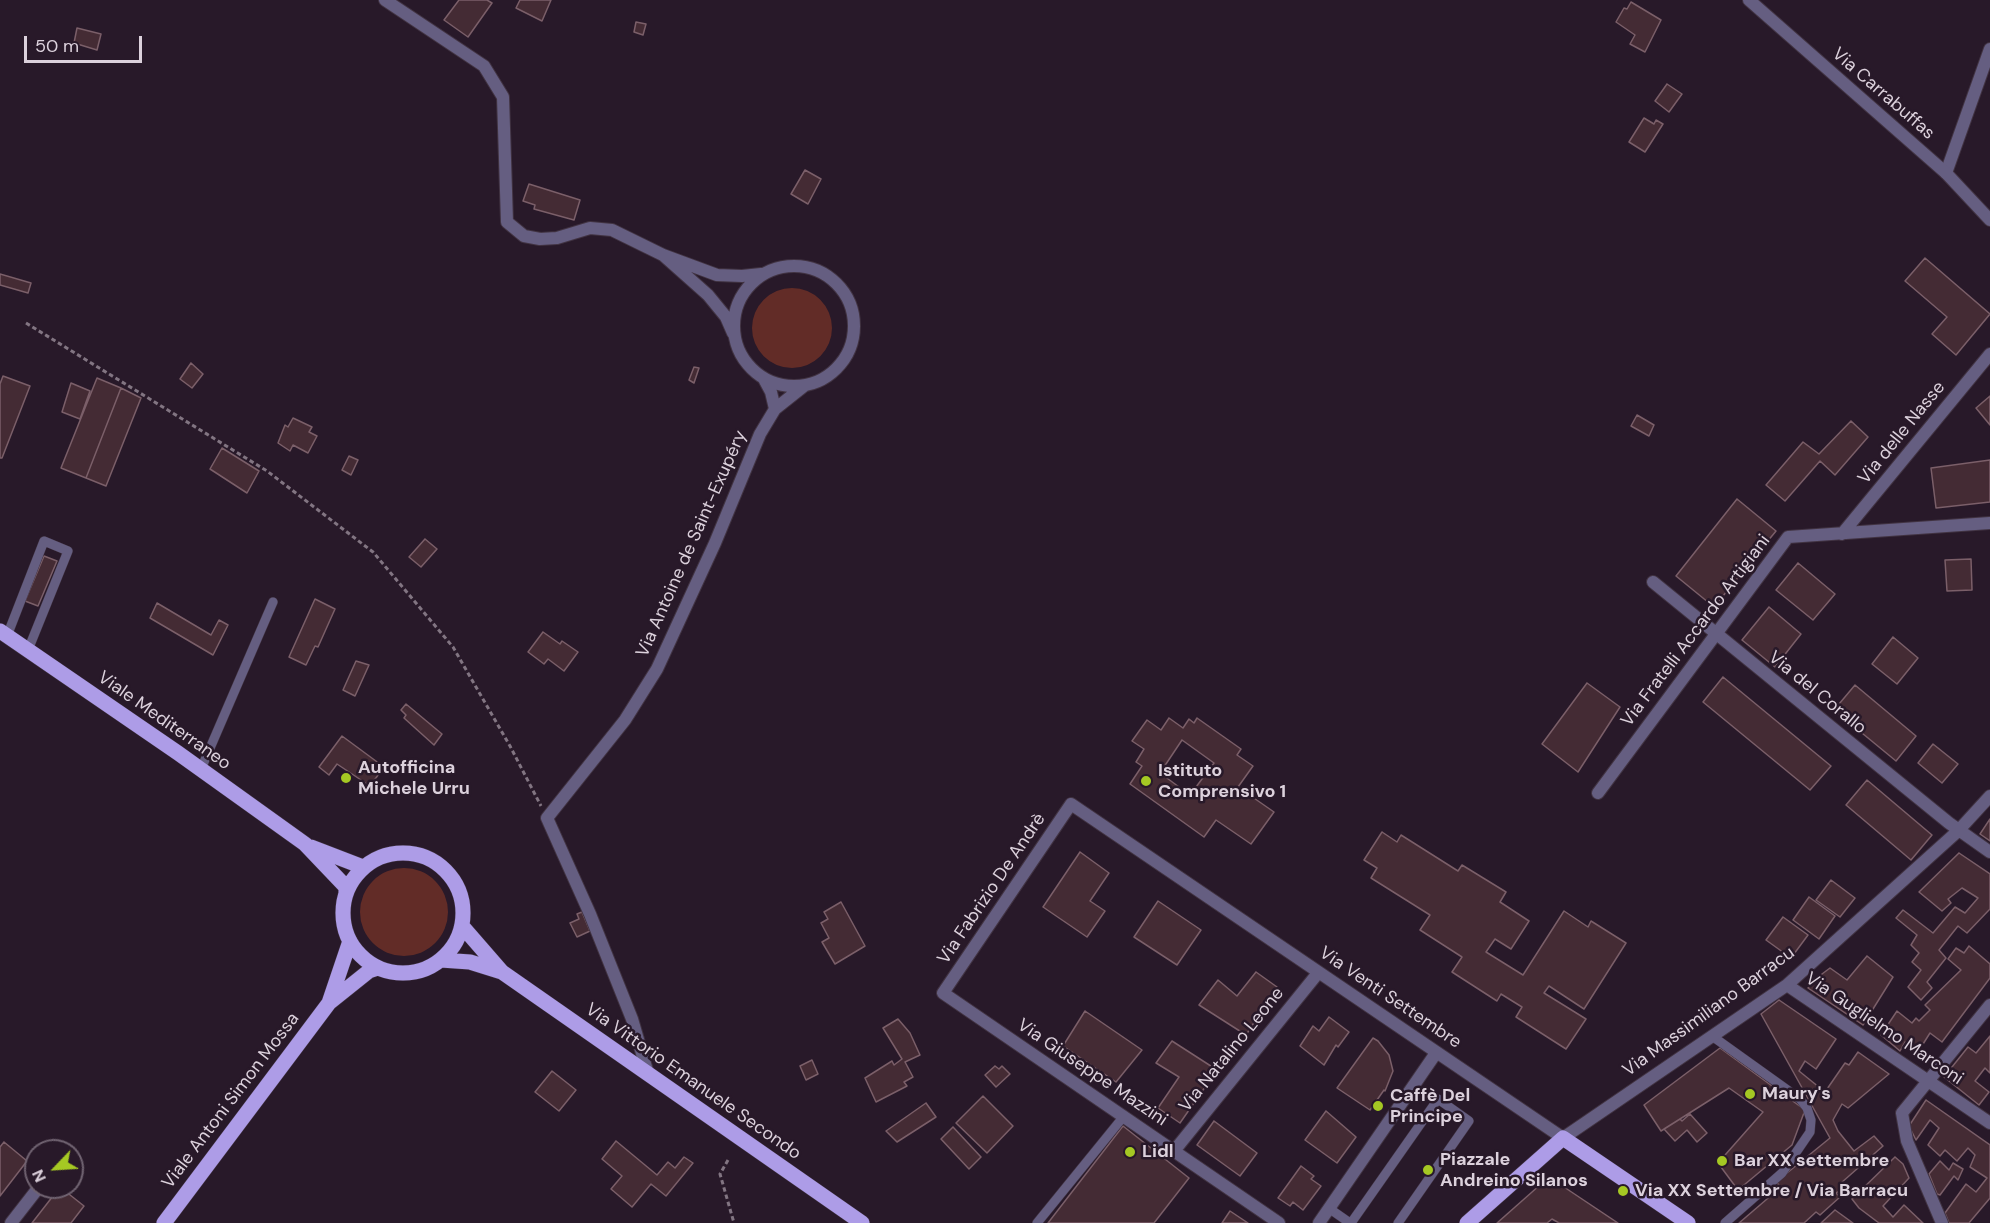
<!DOCTYPE html>
<html>
<head>
<meta charset="utf-8">
<style>
  body { margin:0 }
  #map { position:relative; width:1990px; height:1223px; overflow:hidden; background:#281929; font-family:"DM Sans",sans-serif }
  canvas { display:block }
  .north { position:absolute; left:24px; top:1139px; width:60px; height:60px; box-sizing:border-box; background:#281929; border:2px solid #706371; border-radius:50%; rotate:245deg; font-size:16px; font-weight:700; line-height:24px; text-align:center; color:#dcd1dc }
  .north::after { content:''; display:block; margin:auto; width:21px; height:27px; background:#a5c823; clip-path:polygon(50% 0,100% 100%,50% 72%,0 100%) }
  .scale { position:absolute; left:24px; top:36px; width:118px; height:27px; box-sizing:border-box; border:3px solid #dcd1dc; border-top:0; padding-left:8px; font-size:18px; line-height:21px; white-space:nowrap; color:#dcd1dc; -webkit-text-stroke:4px #281929; paint-order:stroke }
</style>
</head>
<body>
<div id="map">
<canvas width="1990" height="1223"></canvas>
<div class="north">N</div>
<div class="scale">50 m</div>
</div>
<script>
const g = document.querySelector('canvas').getContext('2d');
g.lineJoin = 'round';
function fill(path, color) {
  g.fillStyle = color;
  g.fill(path, 'evenodd');
}
function poly(rows) {
  const path = new Path2D();
  for (const r of rows) {
    if (r.length === 3) {
      path.moveTo(r[0] + r[2], r[1]);
      path.arc(r[0], r[1], r[2], 0, 2 * Math.PI);
      continue;
    }
    path.moveTo(r[0], r[1]);
    for (let i = 2; i < r.length; i += 2) path.lineTo(r[i], r[i + 1]);
  }
  return path;
}
function strokePath(path, color, width, dash) {
  g.strokeStyle = color;
  g.lineWidth = width;
  g.lineCap = dash ? 'butt' : 'round';
  g.setLineDash(dash || []);
  g.stroke(path);
}
function drawText(font, color, halo, rows, align = 'center') {
  g.font = font + ' "DM Sans",sans-serif';
  g.lineWidth = 5;
  g.setLineDash([]);
  g.textBaseline = 'middle';
  g.strokeStyle = halo;
  g.fillStyle = color;
  for (const [text, x, y, turn = 0] of rows) {
    g.save();
    g.translate(x, y);
    g.rotate((+turn || 0) * Math.PI / 180);
    g.textAlign = isNaN(turn) ? turn : align;
    if (halo) g.strokeText(text, 0, 0);
    g.fillText(text, 0, 0);
    g.restore();
  }
}
const green = poly([
  [792,328,40],
  [404,912,44]
]);
const building = poly([
  [459,0,487,0,492,3,468,37,444,20,459,0],
  [520,0,551,0,542,21,516,8,520,0],
  [1631,2,1661,20,1645,52,1630,44,1635,35,1616,22,1624,8,1627,9,1631,2],
  [636,22,646,24,643,35,634,32,636,22],
  [77,28,101,34,97,50,74,43,77,28],
  [1667,84,1682,94,1669,112,1655,101,1667,84],
  [1644,118,1654,124,1656,120,1663,124,1645,152,1629,142,1644,118],
  [805,170,821,179,808,204,791,194,805,170],
  [529,184,580,200,574,220,534,209,535,205,523,201,529,184],
  [1925,258,1990,314,1956,355,1932,334,1947,317,1905,281,1925,258],
  [0,274,31,283,28,293,0,285,0,274],
  [191,363,203,374,192,388,180,379,191,363],
  [694,367,699,368,694,383,689,380,694,367],
  [3,376,30,386,2,458,0,458,0,384,3,376],
  [97,378,121,388,86,478,61,468,97,378],
  [71,383,90,391,80,419,62,412,71,383],
  [121,388,141,398,106,486,86,478,121,388],
  [1990,396,1990,425,1976,408,1990,396],
  [1637,415,1654,425,1649,436,1631,426,1637,415],
  [293,418,312,427,309,432,317,436,308,453,293,445,290,451,278,443,285,425,288,427,293,418],
  [1851,421,1868,437,1835,475,1820,461,1785,501,1766,485,1803,442,1819,454,1851,421],
  [222,448,259,471,247,493,210,469,222,448],
  [349,456,358,460,351,475,342,470,349,456],
  [1990,460,1990,502,1936,508,1931,468,1990,460],
  [1737,499,1776,531,1714,607,1676,576,1737,499],
  [425,539,437,549,421,567,409,557,425,539],
  [44,556,57,561,38,606,25,601,44,556],
  [1971,559,1972,590,1947,591,1945,560,1971,559],
  [1798,563,1835,594,1813,620,1776,590,1798,563],
  [315,599,335,609,318,647,315,646,306,665,289,657,315,599],
  [157,603,211,635,219,620,228,625,213,655,150,618,157,603],
  [1769,607,1801,634,1775,667,1742,640,1769,607],
  [543,632,560,644,562,641,578,652,564,671,548,659,544,664,528,652,543,632],
  [1893,637,1918,658,1897,684,1872,664,1893,637],
  [356,661,369,665,355,696,343,690,356,661],
  [1723,677,1831,766,1810,790,1703,702,1723,677],
  [1587,683,1620,707,1578,772,1542,744,1587,683],
  [1855,685,1916,736,1896,761,1834,710,1855,685],
  [406,704,442,734,434,745,404,718,406,715,401,710,406,704],
  [1169,718,1183,728,1189,719,1194,723,1197,718,1241,749,1237,755,1253,766,1238,787,1274,812,1251,844,1216,820,1204,837,1130,784,1142,766,1136,762,1144,749,1132,741,1147,720,1161,730,1169,718],
  [1182,740,1214,763,1190,795,1160,773,1182,740],
  [342,736,384,767,370,786,337,764,329,775,319,767,342,736],
  [1933,744,1958,764,1942,783,1918,763,1933,744],
  [1867,780,1932,835,1911,860,1846,805,1867,780],
  [1990,819,1990,841,1980,834,1990,819],
  [1382,832,1397,842,1401,835,1458,871,1462,865,1506,892,1500,902,1529,921,1511,949,1495,939,1486,952,1523,975,1564,911,1588,927,1591,921,1626,943,1584,1009,1549,986,1544,993,1586,1019,1566,1049,1516,1017,1522,1007,1501,994,1497,1001,1452,972,1462,957,1420,930,1430,915,1371,878,1377,868,1364,860,1382,832],
  [1080,852,1109,873,1090,901,1105,911,1087,937,1043,907,1080,852],
  [1959,853,1990,874,1990,909,1967,933,1958,926,1939,950,1946,958,1927,982,1932,988,1921,1000,1908,987,1921,970,1912,962,1919,953,1911,945,1917,935,1896,918,1903,910,1933,933,1955,907,1965,913,1978,898,1962,888,1948,899,1951,903,1942,911,1919,892,1959,853],
  [1831,880,1855,898,1840,917,1816,900,1831,880],
  [1809,897,1835,916,1819,939,1793,920,1809,897],
  [1158,901,1201,930,1177,965,1134,937,1158,901],
  [841,902,865,946,835,964,822,942,829,938,821,923,828,919,824,912,841,902],
  [582,912,590,931,577,937,570,923,579,919,577,914,582,912],
  [1783,917,1808,935,1791,958,1766,940,1783,917],
  [1969,946,1990,964,1990,978,1942,1042,1930,1033,1918,1052,1905,1042,1900,1051,1881,1035,1897,1011,1912,1023,1916,1018,1919,1021,1930,1010,1925,1005,1961,970,1948,959,1956,948,1964,953,1969,946],
  [1867,956,1893,977,1863,1025,1808,988,1818,977,1830,968,1847,980,1867,956],
  [1256,972,1277,987,1246,1035,1199,1005,1218,980,1237,996,1256,972],
  [1779,1000,1836,1039,1816,1069,1805,1061,1799,1071,1825,1092,1845,1063,1849,1065,1858,1052,1889,1074,1848,1108,1842,1104,1833,1120,1838,1131,1854,1151,1874,1136,1883,1146,1841,1183,1847,1187,1836,1193,1840,1197,1820,1215,1816,1212,1804,1223,1739,1223,1781,1187,1776,1182,1830,1138,1761,1014,1779,1000],
  [1085,1011,1142,1050,1116,1082,1063,1046,1085,1011],
  [1329,1017,1349,1032,1338,1047,1336,1045,1324,1065,1300,1046,1313,1026,1319,1031,1329,1017],
  [898,1019,910,1033,920,1055,905,1062,913,1077,904,1082,907,1086,876,1102,865,1078,892,1061,894,1065,902,1059,883,1028,898,1019],
  [1990,1036,1990,1073,1985,1068,1975,1081,1989,1092,1979,1105,1944,1077,1968,1047,1976,1053,1990,1036],
  [1373,1038,1378,1041,1389,1055,1393,1071,1385,1091,1384,1090,1370,1110,1337,1088,1373,1038],
  [1172,1041,1217,1070,1180,1123,1158,1108,1179,1077,1156,1063,1172,1041],
  [1720,1048,1805,1110,1792,1145,1738,1190,1718,1163,1763,1112,1729,1088,1661,1131,1644,1105,1720,1048],
  [812,1060,818,1074,806,1080,800,1066,812,1060],
  [995,1066,999,1069,1002,1066,1010,1074,996,1087,985,1075,995,1066],
  [552,1071,576,1090,559,1111,535,1092,552,1071],
  [983,1096,1013,1126,987,1153,956,1123,983,1096],
  [1926,1100,1990,1145,1990,1198,1969,1223,1949,1223,1945,1213,1966,1184,1976,1192,1987,1178,1970,1167,1975,1155,1968,1148,1957,1161,1945,1150,1940,1156,1928,1145,1939,1128,1930,1120,1916,1140,1909,1126,1926,1100],
  [926,1103,936,1117,897,1142,886,1131,926,1103],
  [1326,1111,1356,1137,1337,1163,1305,1140,1326,1111],
  [1690,1114,1707,1133,1697,1142,1687,1130,1675,1141,1664,1129,1680,1119,1682,1121,1690,1114],
  [1214,1121,1257,1153,1240,1176,1197,1145,1214,1121],
  [1123,1126,1189,1178,1154,1223,1048,1223,1123,1126],
  [953,1127,981,1157,969,1169,941,1139,953,1127],
  [616,1141,657,1175,668,1162,675,1168,684,1157,693,1163,666,1196,651,1184,632,1207,611,1189,622,1176,602,1159,616,1141],
  [4,1142,27,1161,0,1196,0,1147,4,1142],
  [1895,1157,1903,1164,1909,1178,1883,1206,1893,1217,1904,1205,1923,1223,1879,1223,1859,1208,1852,1199,1895,1157],
  [1940,1161,1949,1170,1953,1163,1963,1169,1958,1180,1954,1176,1940,1195,1937,1194,1929,1174,1940,1161],
  [1301,1166,1314,1176,1311,1179,1321,1186,1303,1210,1293,1202,1290,1206,1278,1198,1301,1166],
  [1549,1177,1618,1223,1559,1223,1552,1219,1547,1223,1497,1223,1549,1177],
  [60,1187,84,1206,71,1223,32,1223,60,1187],
  [1835,1210,1853,1223,1821,1223,1835,1210],
  [1230,1211,1248,1223,1222,1223,1230,1211]
]);
const path = poly([
  [26,323,267,471,373,552,453,647,510,746,541,806],
  [728,1160,720,1174,734,1223]
]);
const service = poly([
  [7,636,44,541,68,551,28,650],
  [201,769,273,602],
  [1712,1036,1800,1099,1807,1108,1811,1120,1810,1132,1782,1173,1725,1223],
  [1330,1209,1350,1223],
  [1037,1223,1124,1116],
  [1351,1223,1438,1099,1469,1121,1398,1223]
]);
const minor = poly([
  [385,0,484,66,503,97,507,222,524,236,540,239,557,238,590,228,612,230,663,255],
  [1946,173,1990,49],
  [794,326,60],
  [733,333,726,317,708,295,663,255,717,275,742,276,761,274],
  [764,379,771,392,775,409],
  [1842,534,1990,354],
  [1653,582,1949,823,1990,852],
  [1598,793,1788,537,1990,523],
  [1787,985,1990,1123],
  [648,1074,632,1019,590,914,547,818,625,720,657,669,715,543,760,434,775,409,804,386],
  [1174,1151,1318,973],
  [11,1223,39,1187],
  [1279,1223,943,993,1071,804,1563,1138,1787,985,1958,831,1990,796],
  [1319,1223,1436,1053],
  [1942,1223,1907,1141,1902,1113,1990,1005]
]);
const tertiary = poly([
  [1749,0,1946,173,1990,220]
]);
const primary = poly([
  [0,631,178,753,305,844,346,887,346,893],
  [311,847,363,867],
  [403,913,60],
  [462,926,502,972,862,1223],
  [441,960,470,962,502,972],
  [329,1003,350,941],
  [164,1223,329,1003,369,971,378,968],
  [1467,1223,1563,1138,1688,1223]
]);
const markers = [
  [346,778,6,"#a5c823"],
  [1146,781,6,"#a5c823"],
  [1750,1094,6,"#a5c823"],
  [1378,1106,6,"#a5c823"],
  [1130,1152,6,"#a5c823"],
  [1722,1161,6,"#a5c823"],
  [1428,1170,6,"#a5c823"],
  [1623,1191,6,"#a5c823"]
];
const streetNames = [
  ["Via Carrabuffas",1883,94,41],
  ["Via delle Nasse",1902,433,-51],
  ["Via Antoine de Saint-Exupéry",692,544,-66],
  ["Via Fratelli Accardo Artigiani",1696,631,-53],
  ["Via del Corallo",1817,693,39],
  ["Viale Mediterraneo",164,721,35],
  ["Via Fabrizio De Andrè",992,889,-56],
  ["Via Venti Settembre",1390,998,34],
  ["Via Massimiliano Barracu",1709,1012,-36],
  ["Via Guglielmo Marconi",1884,1029,34],
  ["Via Natalino Leone",1232,1050,-51],
  ["Via Giuseppe Mazzini",1092,1073,34],
  ["Via Vittorio Emanuele Secondo",693,1082,35],
  ["Viale Antoni Simon Mossa",231,1101,-53]
];
const poiNames = [
  ["Autofficina",358,768],
  ["Michele Urru",358,789],
  ["Istituto",1158,771],
  ["Comprensivo 1",1158,792],
  ["Maury's",1762,1094],
  ["Caffè Del",1390,1096],
  ["Principe",1390,1117],
  ["Lidl",1142,1152],
  ["Piazzale",1440,1160],
  ["Andreino Silanos",1440,1181],
  ["Bar XX settembre",1734,1161],
  ["Via XX Settembre / Via Barracu",1635,1191]
];
fill(green, '#622c27');
fill(building, '#442b34');
strokePath(building, '#7b5f69', 1.5);
strokePath(service, '#413342', 10);
strokePath(minor, '#413342', 14);
strokePath(tertiary, '#413342', 14);
strokePath(primary, '#413342', 16);
strokePath(path, '#827582', 3, [4.5, 3]);
strokePath(service, '#655e81', 9);
strokePath(minor, '#655e81', 12);
strokePath(tertiary, '#655e81', 12);
strokePath(primary, '#ad9ce7', 15);
for (const [x, y, r, color] of markers) {
  const dot = new Path2D();
  dot.arc(x, y, r, 0, 2 * Math.PI);
  g.fillStyle = color;
  g.fill(dot);
  strokePath(dot, '#281929', 2);
}
drawText('18px', '#dcd1dc', '#281929', streetNames);
drawText('bold 18px', '#dcd1dc', '#281929', poiNames, 'left');
</script>
</body>
</html>
